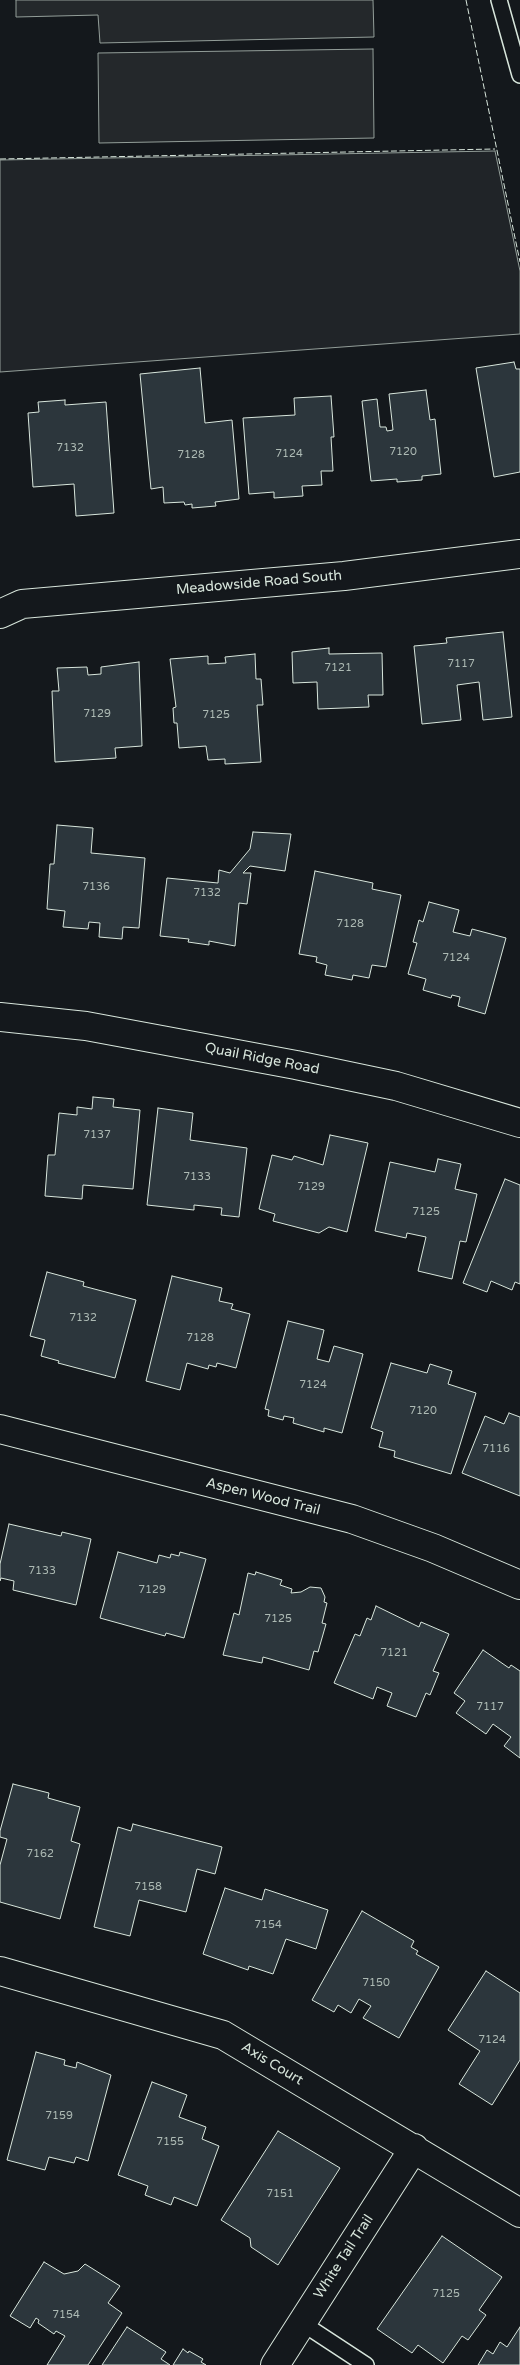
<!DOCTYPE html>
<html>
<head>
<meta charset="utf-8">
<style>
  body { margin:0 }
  canvas { display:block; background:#14181c }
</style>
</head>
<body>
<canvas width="520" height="2365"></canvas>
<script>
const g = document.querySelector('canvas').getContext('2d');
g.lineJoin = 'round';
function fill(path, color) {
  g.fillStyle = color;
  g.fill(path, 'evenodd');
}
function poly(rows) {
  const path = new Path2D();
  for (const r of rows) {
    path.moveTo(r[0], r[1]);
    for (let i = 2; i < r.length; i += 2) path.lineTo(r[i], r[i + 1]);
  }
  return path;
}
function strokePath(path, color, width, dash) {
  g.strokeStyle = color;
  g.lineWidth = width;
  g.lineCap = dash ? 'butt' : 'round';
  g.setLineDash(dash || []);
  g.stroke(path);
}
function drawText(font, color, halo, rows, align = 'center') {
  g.font = font + ' "Varela Round",sans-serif';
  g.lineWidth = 4;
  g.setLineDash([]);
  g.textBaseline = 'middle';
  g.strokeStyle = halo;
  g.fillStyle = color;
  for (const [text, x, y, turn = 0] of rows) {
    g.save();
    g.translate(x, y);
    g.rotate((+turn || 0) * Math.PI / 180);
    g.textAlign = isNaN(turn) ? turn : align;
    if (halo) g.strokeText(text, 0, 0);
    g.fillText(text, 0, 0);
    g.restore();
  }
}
const green = poly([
  [495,151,520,271,520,334,0,372,0,160,495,151]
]);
const parking = poly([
  [16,0,373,0,374,37,100,43,98,15,16,17,16,0],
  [373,49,374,138,99,143,98,53,373,49]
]);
const building = poly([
  [514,362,516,369,520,369,520,472,494,477,476,368,514,362],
  [200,368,205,423,232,420,239,499,215,502,216,506,192,508,192,504,185,505,184,502,164,503,163,487,151,489,140,374,200,368],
  [426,390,430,420,435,419,441,474,422,476,422,480,397,482,397,479,371,481,362,401,377,399,380,427,386,427,387,431,393,430,389,394,426,390],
  [331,396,334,437,331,437,333,471,321,471,322,485,302,486,303,496,274,498,274,492,249,494,243,418,295,415,294,398,331,396],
  [65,400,65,405,106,402,114,513,76,516,74,484,33,487,28,413,39,412,38,402,65,400],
  [503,632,512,717,483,720,479,682,457,685,461,720,422,724,414,646,447,643,446,638,503,632],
  [329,648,329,654,382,653,383,695,368,695,369,707,318,709,317,682,293,683,292,652,329,648],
  [255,654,256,679,261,679,263,705,257,705,261,762,225,764,225,759,208,760,206,746,179,748,177,723,174,723,173,708,176,707,170,659,208,656,208,664,226,663,225,657,255,654],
  [139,662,142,746,115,748,116,758,55,762,52,691,59,691,57,668,87,667,88,675,101,674,101,667,139,662],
  [57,825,93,828,91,853,145,858,139,928,123,927,122,939,99,937,100,923,89,922,88,929,63,927,65,911,47,909,50,864,54,864,57,825],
  [253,832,291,834,285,871,250,866,243,873,251,873,247,904,239,903,235,946,209,941,209,945,188,942,189,939,160,936,167,878,218,883,219,870,230,873,250,849,253,832],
  [315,871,373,883,372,889,401,895,386,967,372,965,369,978,353,975,352,980,325,975,327,965,316,962,317,957,299,954,315,871],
  [429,902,459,910,453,932,470,936,472,929,506,938,485,1014,458,1006,460,997,452,995,451,998,423,990,426,979,408,974,417,943,413,942,419,920,423,922,429,902],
  [93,1097,114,1099,113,1107,140,1110,133,1189,83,1185,82,1199,45,1196,48,1155,55,1155,59,1113,77,1115,77,1107,92,1109,93,1097],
  [158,1108,193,1113,190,1140,247,1148,239,1217,221,1215,222,1208,194,1205,194,1210,147,1205,158,1108],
  [330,1135,368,1143,347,1232,329,1227,319,1233,273,1221,275,1214,259,1209,272,1155,292,1160,294,1156,323,1165,330,1135],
  [438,1159,461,1164,455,1189,477,1194,466,1242,460,1241,452,1279,418,1271,426,1237,407,1233,406,1238,375,1231,390,1162,435,1172,438,1159],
  [505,1179,520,1185,520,1284,515,1282,512,1290,491,1281,487,1292,463,1283,505,1179],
  [47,1272,84,1282,83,1286,136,1300,115,1378,58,1363,59,1361,41,1356,45,1340,30,1336,47,1272],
  [172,1276,222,1288,219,1301,233,1304,231,1309,250,1314,236,1368,217,1363,216,1367,209,1365,208,1369,187,1363,180,1390,146,1381,172,1276],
  [288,1321,324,1330,317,1359,329,1362,334,1346,363,1354,342,1433,324,1428,324,1432,293,1423,294,1418,284,1416,283,1420,268,1416,269,1410,265,1409,288,1321],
  [391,1363,427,1373,430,1364,452,1371,448,1384,476,1393,451,1474,394,1457,395,1451,379,1447,383,1432,371,1428,391,1363],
  [509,1413,520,1417,520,1496,462,1473,485,1416,504,1424,509,1413],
  [9,1524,61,1536,62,1532,91,1539,76,1605,13,1590,14,1581,1,1578,0,1581,0,1564,9,1524],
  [118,1552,157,1563,159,1555,170,1558,171,1554,179,1556,180,1552,206,1559,184,1638,166,1633,165,1636,100,1618,118,1552],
  [256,1572,282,1580,280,1585,292,1589,291,1593,301,1592,310,1587,321,1588,325,1597,324,1602,327,1603,322,1623,326,1624,318,1652,314,1651,309,1670,263,1657,262,1663,223,1655,234,1613,239,1615,248,1573,255,1575,256,1572],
  [376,1606,419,1627,421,1622,449,1634,433,1671,439,1673,430,1695,426,1693,416,1717,387,1706,392,1693,377,1687,373,1699,334,1683,355,1634,360,1636,367,1618,371,1620,376,1606],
  [483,1650,509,1668,511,1665,520,1671,520,1758,504,1746,511,1737,493,1724,486,1734,456,1713,465,1701,454,1693,483,1650],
  [13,1784,49,1793,48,1798,80,1807,71,1841,80,1844,60,1919,0,1902,0,1865,7,1839,0,1837,0,1831,13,1784],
  [133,1824,222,1847,215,1874,197,1869,186,1912,139,1900,130,1936,94,1927,118,1827,131,1831,133,1824],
  [225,1888,262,1900,265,1889,328,1910,316,1949,286,1939,273,1974,249,1966,248,1970,203,1954,225,1888],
  [362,1911,414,1941,411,1947,418,1951,416,1954,439,1967,399,2038,363,2018,371,2006,359,1999,351,2013,338,2005,334,2012,312,2000,362,1911],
  [486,1971,520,1993,520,2060,492,2105,459,2084,480,2051,448,2030,486,1971],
  [36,2052,65,2060,64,2065,76,2068,77,2062,111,2075,88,2161,76,2157,74,2163,49,2157,45,2170,7,2160,36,2052],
  [152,2082,187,2095,179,2117,206,2127,202,2139,219,2146,197,2206,174,2197,171,2205,145,2195,148,2186,118,2175,152,2082],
  [278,2131,340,2168,278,2265,251,2247,250,2238,221,2220,278,2131],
  [442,2236,502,2277,479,2310,486,2315,468,2340,462,2336,443,2363,418,2345,412,2353,377,2329,442,2236],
  [44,2262,64,2274,78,2271,85,2264,120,2286,108,2303,122,2313,88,2365,47,2365,65,2336,56,2331,54,2334,38,2323,39,2320,36,2318,30,2328,10,2316,44,2262],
  [127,2327,166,2352,161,2359,170,2365,102,2365,127,2327],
  [520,2327,520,2365,478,2365,487,2350,493,2354,500,2342,507,2347,520,2327],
  [183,2349,188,2353,189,2351,203,2359,201,2362,206,2365,173,2365,183,2349]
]);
const service = poly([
  [499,0,520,75],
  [302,2323,366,2365]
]);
const minor = poly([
  [0,614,22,604,344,576,520,554],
  [0,1017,86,1026,296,1065,396,1086,520,1123],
  [0,1429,352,1519,433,1548,520,1585],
  [0,1971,223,2035,520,2213],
  [275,2365,414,2148]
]);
const fence = poly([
  [466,0,520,262],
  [0,159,495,149]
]);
const numberNames = [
  ["7132",70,448],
  ["7120",403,452],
  ["7124",289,454],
  ["7128",191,455],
  ["7117",461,664],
  ["7121",338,668],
  ["7129",97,714],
  ["7125",216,715],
  ["7136",96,887],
  ["7132",207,893],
  ["7128",350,924],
  ["7124",456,958],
  ["7137",97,1135],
  ["7133",197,1177],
  ["7129",311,1187],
  ["7125",426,1212],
  ["7132",83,1318],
  ["7128",200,1338],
  ["7124",313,1385],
  ["7120",423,1411],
  ["7116",496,1449],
  ["7133",42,1571],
  ["7129",152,1590],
  ["7125",278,1619],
  ["7121",394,1653],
  ["7117",490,1707],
  ["7162",40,1854],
  ["7158",148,1887],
  ["7154",268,1925],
  ["7150",376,1983],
  ["7124",492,2040],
  ["7159",59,2116],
  ["7155",170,2142],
  ["7151",280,2194],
  ["7125",446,2294],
  ["7154",66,2315]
];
const streetNames = [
  ["Meadowside Road South",259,583,-5],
  ["Quail Ridge Road",262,1059,11],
  ["Aspen Wood Trail",263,1497,14],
  ["Axis Court",272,2064,31],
  ["White Tail Trail",344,2257,-57]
];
fill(green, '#202428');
strokePath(green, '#939e99', 1);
fill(parking, '#24282b');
strokePath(parking, '#939e99', 1);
fill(building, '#2c363c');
strokePath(building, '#d8e6dc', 1);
strokePath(service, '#d8e6dc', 18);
strokePath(minor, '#d8e6dc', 30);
strokePath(service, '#14181c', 15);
strokePath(minor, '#14181c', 28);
strokePath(fence, '#d8e6dc', 1, [6, 2.5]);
drawText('11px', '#adbab4', null, numberNames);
drawText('14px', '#d8e6dc', '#14181c', streetNames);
</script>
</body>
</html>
